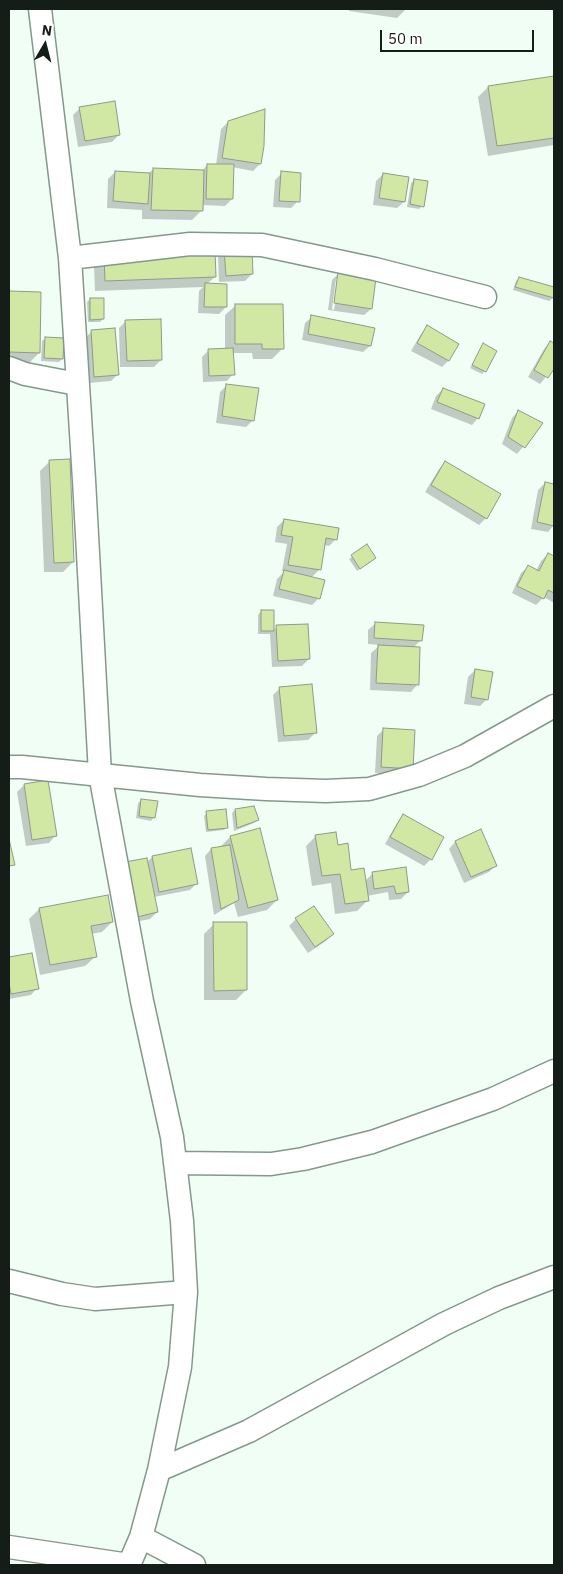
<!DOCTYPE html>
<html>
<head>
<meta charset="utf-8">
<style>
  body { margin:0 }
  #map { position:relative; width:563px; height:1574px; overflow:hidden; background:#f1fef6; font-family:"IBM Plex Sans",sans-serif }
  canvas { display:block }
  .frame { position:absolute; inset:0; border:10px solid #151d18; pointer-events:none }
  .north { position:absolute; left:20px; top:20px; width:50px; height:50px; -webkit-text-stroke:4px #fff; paint-order:stroke; rotate:8deg; font-size:14px; font-weight:700; line-height:20px; text-align:center; color:#151d18 }
  .north::after { content:''; display:block; margin:auto; width:18px; height:22px; background:#151d18; clip-path:polygon(50% 0,100% 100%,50% 72%,0 100%) }
  .scale { position:absolute; left:380px; top:30px; width:154px; height:22px; box-sizing:border-box; border:2px solid #151d18; border-top:0; padding-left:6px; font-size:15px; line-height:18px; white-space:nowrap; color:#151d18; -webkit-text-stroke:4px #fff; paint-order:stroke }
</style>
</head>
<body>
<div id="map">
<canvas width="563" height="1574"></canvas>
<div class="frame"></div>
<div class="north">N</div>
<div class="scale">50 m</div>
</div>
<script>
const g = document.querySelector('canvas').getContext('2d');
g.lineJoin = 'round';
function fill(path, color) {
  g.fillStyle = color;
  g.fill(path, 'evenodd');
}
function poly(rows) {
  const path = new Path2D();
  for (const r of rows) {
    path.moveTo(r[0], r[1]);
    for (let i = 2; i < r.length; i += 2) path.lineTo(r[i], r[i + 1]);
  }
  return path;
}
function strokePath(path, color, width, dash) {
  g.strokeStyle = color;
  g.lineWidth = width;
  g.lineCap = dash ? 'butt' : 'round';
  g.setLineDash(dash || []);
  g.stroke(path);
}
const shadow = poly([
  [349,9,406,9,397,18,349,11],
  [554,77,554,145,488,156,478,97,488,87],
  [80,108,119,135,112,142,78,147,73,115],
  [228,122,263,146,260,164,253,171,232,167,232,199,225,206,202,205,202,210,192,220,142,219,142,210,107,208,108,179,115,172,148,174,153,169,202,171,207,165,216,165,221,129],
  [282,173,298,201,291,208,273,207,275,180],
  [383,174,404,202,397,208,373,205,376,181],
  [415,180,422,206,419,209,407,207,411,183],
  [225,251,252,274,245,281,219,282,218,257],
  [104,256,215,277,207,284,226,307,219,314,198,313,199,291,203,287,95,291,94,266],
  [339,273,371,309,364,315,328,310,332,280],
  [336,279,339,279,334,310,332,309],
  [519,278,554,288,553,298,549,301,513,290,516,281],
  [9,293,40,293,39,353,29,363,9,362],
  [90,299,103,319,100,322,88,322,87,302],
  [236,305,282,349,272,359,253,359,252,353,232,353,233,374,227,381,203,382,202,357,208,351,225,350,225,315],
  [312,317,370,346,363,352,302,340,305,323],
  [126,321,161,360,154,367,120,367,119,328],
  [427,327,458,344,448,361,442,367,411,351,421,334],
  [92,331,118,374,111,381,88,383,85,338],
  [46,338,62,359,59,362,41,361,42,341],
  [550,342,554,345,554,367,540,384,528,377,544,349],
  [483,345,485,371,482,374,470,368],
  [227,385,253,420,246,427,216,423,220,392],
  [443,389,478,418,472,425,431,409,436,396],
  [518,411,542,424,517,454,502,444,512,418],
  [50,461,73,562,63,572,44,572,40,471],
  [446,462,486,518,479,525,425,492,439,469],
  [545,483,554,485,554,525,548,532,531,529,538,490],
  [284,520,336,539,329,546,323,545,319,570,311,578,319,598,312,605,273,596,277,579,285,571,282,571,287,544,275,542,277,527],
  [367,546,372,561,357,571,349,559],
  [548,554,554,558,554,603,544,597,536,605,512,593,521,573,528,567,536,571,541,561],
  [261,611,273,631,277,627,309,659,302,666,272,667,270,634,258,634,258,615],
  [375,624,421,640,413,648,417,685,411,692,370,690,371,653,380,645,368,644,368,630],
  [475,670,487,699,480,706,464,704,468,677],
  [280,688,315,733,308,740,278,742,273,695],
  [384,729,405,775,375,773,377,736],
  [24,785,55,836,49,843,26,846,17,792],
  [141,800,154,817,151,821,136,818,138,803],
  [235,810,258,820,254,823,234,831,232,813],
  [207,813,227,827,224,830,206,832,204,816],
  [403,816,431,859,424,866,385,844,397,823],
  [480,831,496,865,489,872,464,883,449,849,455,842],
  [316,836,337,846,350,871,365,881,372,874,408,892,401,899,389,900,388,892,367,896,367,901,357,911,335,914,331,883,312,886,306,846],
  [230,837,277,900,267,910,238,917,234,903,214,915,205,856,211,849,220,847],
  [152,857,196,884,190,890,154,897,157,912,150,919,130,923,147,862],
  [314,907,332,934,326,941,308,953,289,926,296,919],
  [39,909,112,922,102,932,91,934,96,956,85,966,40,975,29,919],
  [214,924,246,990,236,1000,204,1000,204,934],
  [31,955,37,988,31,995,9,999,9,959]
]);
const building = poly([
  [554,76,554,138,497,146,488,86,554,76],
  [115,101,120,135,85,141,79,107,115,101],
  [265,109,264,146,261,164,222,158,228,121,265,109],
  [207,164,234,164,233,199,206,199,207,164],
  [153,168,204,170,203,211,151,210,153,168],
  [115,171,150,173,148,204,113,201,115,171],
  [281,171,301,173,300,202,279,201,281,171],
  [383,173,409,177,405,202,379,198,383,173],
  [414,179,428,181,424,207,410,204,414,179],
  [252,248,253,274,226,276,224,249,252,248],
  [215,250,216,277,105,281,104,255,215,250],
  [338,272,376,278,372,309,334,303,338,272],
  [519,277,554,287,554,298,515,287,519,277],
  [205,283,227,284,227,307,204,307,205,283],
  [9,291,41,292,40,353,9,352,9,291],
  [90,298,104,298,104,319,90,320,90,298],
  [235,304,283,304,284,349,262,349,262,344,235,344,235,304],
  [311,315,375,328,371,346,308,334,311,315],
  [161,319,162,360,127,361,125,320,161,319],
  [427,325,459,344,449,361,417,343,427,325],
  [115,328,119,375,94,377,91,330,115,328],
  [45,337,64,338,63,359,44,358,45,337],
  [550,341,554,343,554,369,548,378,534,370,550,341],
  [483,343,497,351,486,372,472,365,483,343],
  [233,348,235,375,209,376,208,349,233,348],
  [226,384,259,388,254,421,222,416,226,384],
  [443,388,485,404,479,419,437,402,443,388],
  [518,410,543,423,525,448,508,437,518,410],
  [70,459,74,562,54,563,49,460,70,459],
  [445,461,501,494,487,519,431,485,445,461],
  [545,482,554,484,554,526,537,522,545,482],
  [284,519,339,528,337,540,326,538,321,570,288,565,293,537,281,535,284,519],
  [367,544,376,558,360,569,351,555,367,544],
  [548,553,554,556,554,593,548,590,544,599,517,586,528,565,539,571,548,553],
  [284,570,325,580,320,599,279,589,284,570],
  [261,610,274,610,274,631,261,631,261,610],
  [375,622,424,625,422,641,374,638,375,622],
  [308,624,310,659,278,661,276,625,308,624],
  [378,645,420,647,419,685,376,683,378,645],
  [475,669,493,672,488,700,471,697,475,669],
  [312,684,317,733,284,736,279,687,312,684],
  [383,728,415,730,413,769,381,767,383,728],
  [48,780,57,836,32,840,24,784,48,780],
  [141,799,158,801,155,818,139,816,141,799],
  [254,806,259,820,237,828,235,809,254,806],
  [226,809,228,828,208,830,206,811,226,809],
  [403,814,444,837,432,860,390,837,403,814],
  [260,828,278,900,248,908,230,836,260,828],
  [481,829,497,866,471,877,455,841,481,829],
  [336,832,338,845,348,843,351,870,364,868,369,901,345,904,340,874,322,876,315,835,336,832],
  [9,839,15,865,9,866,9,839],
  [230,845,239,900,221,909,211,848,230,845],
  [191,848,198,884,159,892,152,856,191,848],
  [147,858,158,912,137,917,125,862,147,858],
  [406,867,409,892,396,894,394,886,374,889,372,872,406,867],
  [108,895,113,922,91,926,97,957,50,965,39,908,108,895],
  [314,906,334,934,315,947,295,918,314,906],
  [213,922,247,922,247,990,214,991,213,922],
  [32,953,39,989,11,994,9,983,9,957,32,953]
]);
const minor = poly([
  [40,9,70,258,84,480,100,774,142,1001,172,1137,182,1221,186,1292,180,1367,159,1470,141,1537,129,1565],
  [70,258,190,244,262,245,375,269,485,297],
  [9,368,25,374,77,384],
  [9,767,22,767,200,785,266,789,326,791,369,789,419,775,465,756,554,706],
  [175,1163,271,1164,303,1159,372,1142,493,1099,554,1071],
  [9,1281,62,1294,95,1299,186,1292],
  [159,1470,249,1431,444,1324,499,1298,554,1277],
  [141,1537,194,1565],
  [9,1547,129,1565]
]);
fill(shadow, '#0003');
fill(building, '#d1e8a5');
strokePath(building, '#929985', 1);
strokePath(minor, '#83998b', 25);
strokePath(minor, '#fff', 22);
</script>
</body>
</html>
